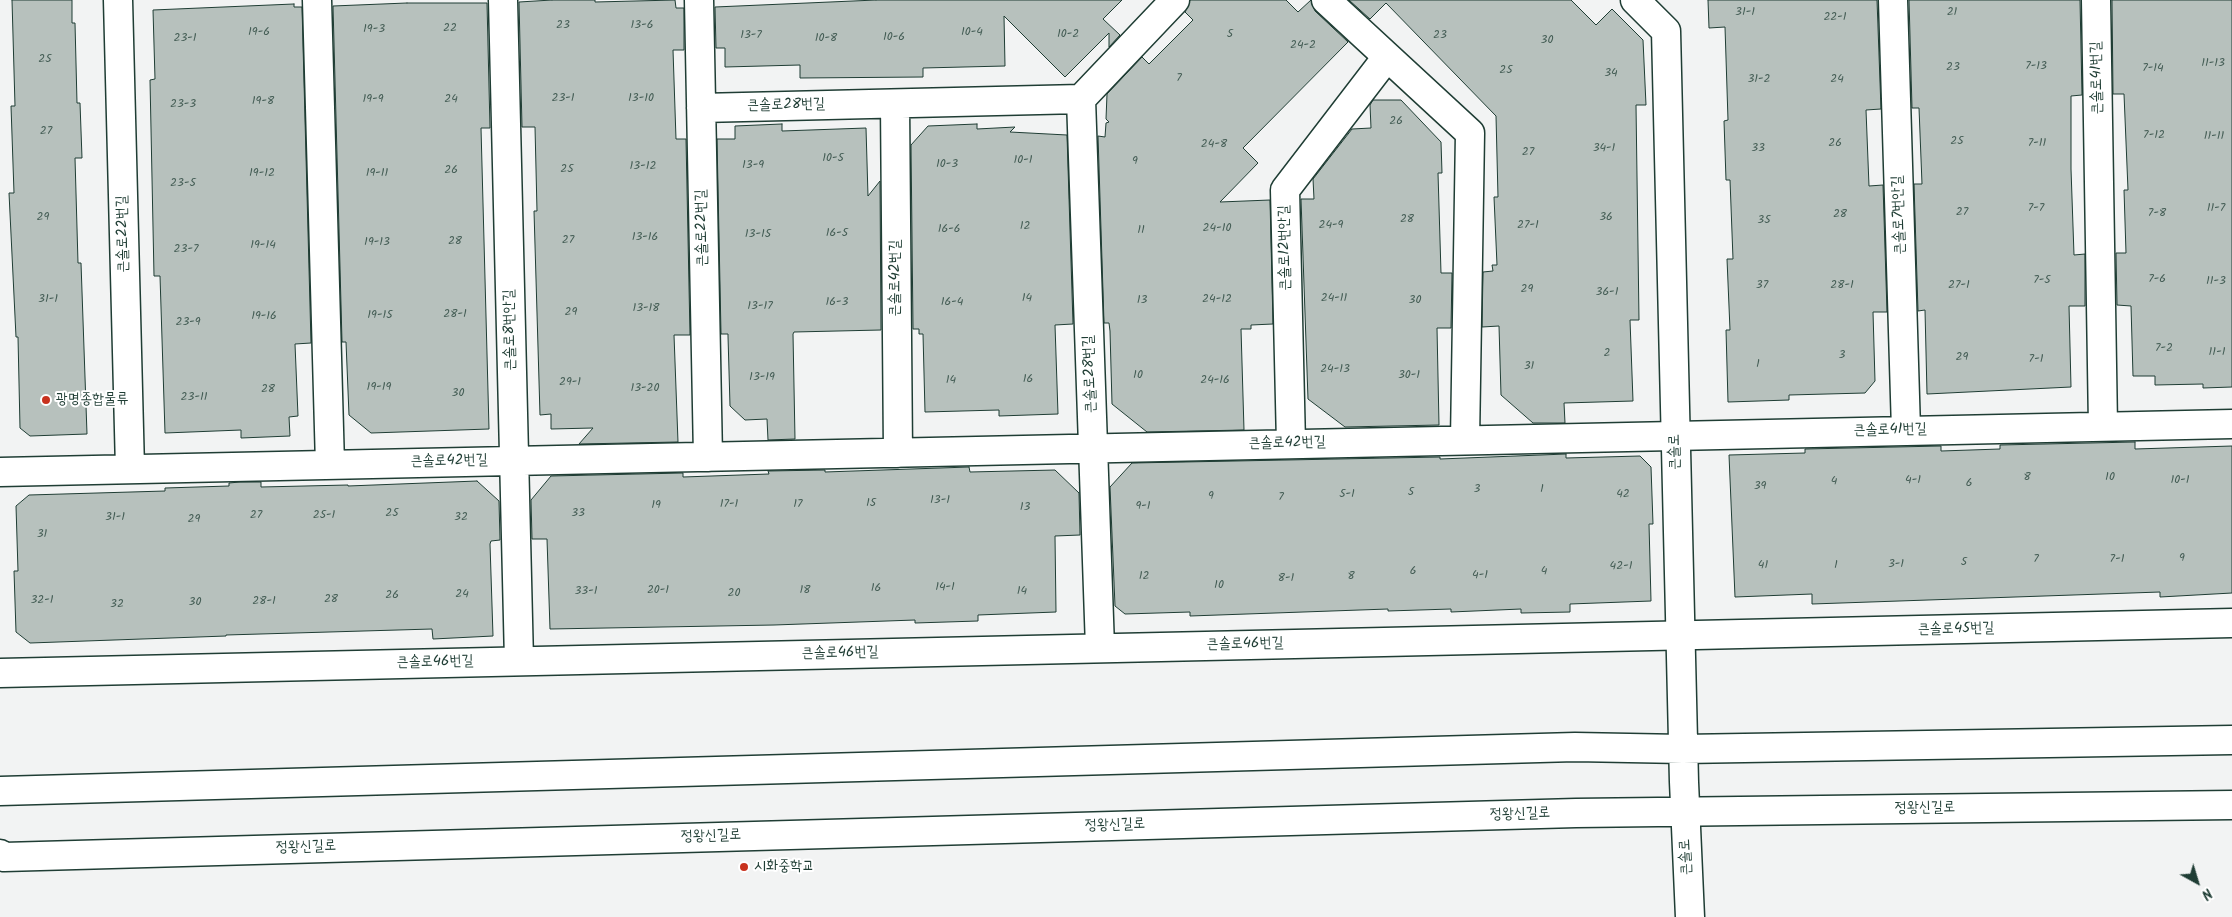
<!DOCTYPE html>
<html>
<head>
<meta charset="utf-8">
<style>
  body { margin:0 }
  #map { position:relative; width:2232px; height:917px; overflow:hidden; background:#f2f3f3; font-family:Kalam,sans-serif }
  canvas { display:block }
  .north { position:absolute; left:2172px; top:857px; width:50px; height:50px; -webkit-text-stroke:4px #fff; paint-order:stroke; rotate:141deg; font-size:14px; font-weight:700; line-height:20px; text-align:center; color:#1f3d34 }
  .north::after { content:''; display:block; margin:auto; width:18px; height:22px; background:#1f3d34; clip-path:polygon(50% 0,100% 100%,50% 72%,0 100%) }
</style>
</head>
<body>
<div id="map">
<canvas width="2232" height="917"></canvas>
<div class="north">N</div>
</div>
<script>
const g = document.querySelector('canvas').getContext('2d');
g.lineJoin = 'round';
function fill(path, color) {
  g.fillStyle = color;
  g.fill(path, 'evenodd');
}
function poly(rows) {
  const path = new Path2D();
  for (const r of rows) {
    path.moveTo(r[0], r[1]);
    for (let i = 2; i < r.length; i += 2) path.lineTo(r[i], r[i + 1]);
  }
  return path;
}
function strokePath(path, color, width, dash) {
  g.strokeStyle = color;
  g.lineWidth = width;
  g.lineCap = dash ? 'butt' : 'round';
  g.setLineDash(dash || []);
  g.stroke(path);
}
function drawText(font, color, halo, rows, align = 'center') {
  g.font = font + ' Kalam,"Poor Story",sans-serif';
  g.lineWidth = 4;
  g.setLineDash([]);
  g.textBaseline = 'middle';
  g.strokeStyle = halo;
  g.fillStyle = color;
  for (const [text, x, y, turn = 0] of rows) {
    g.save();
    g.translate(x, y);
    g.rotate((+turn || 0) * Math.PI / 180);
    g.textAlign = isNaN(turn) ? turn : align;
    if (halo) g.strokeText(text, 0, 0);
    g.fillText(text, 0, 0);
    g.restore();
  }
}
const building = poly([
  [12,0,72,0,72,23,75,23,77,103,80,103,82,158,75,158,78,263,81,263,87,434,30,436,20,428,18,337,16,337,9,193,14,193,11,106,15,106,12,0],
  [552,0,595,0,595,2,675,0,676,8,684,8,684,50,673,50,676,139,686,139,690,335,674,335,678,442,579,444,593,428,551,429,551,414,540,415,534,211,537,211,535,127,522,127,519,2,552,0],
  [876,0,1122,0,1103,19,1120,35,1109,47,1109,33,1065,77,1004,16,1005,66,923,68,923,77,800,78,800,65,725,67,725,48,716,48,715,7,876,0],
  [1190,0,1286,0,1298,12,1311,0,1315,11,1348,42,1243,148,1258,163,1220,202,1270,200,1273,324,1251,325,1251,329,1241,329,1244,430,1147,432,1112,404,1110,331,1109,323,1104,323,1098,136,1105,137,1106,123,1109,122,1106,119,1107,94,1142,57,1149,64,1193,20,1185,12,1190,0],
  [1349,0,1571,0,1596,25,1612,9,1643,40,1646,105,1636,105,1639,320,1630,320,1633,401,1564,403,1565,423,1533,423,1501,395,1499,326,1482,327,1483,272,1493,271,1492,265,1497,265,1494,197,1498,197,1496,116,1386,3,1370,19,1349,0],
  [1708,0,1877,0,1881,109,1866,110,1869,186,1883,185,1887,312,1873,312,1875,381,1865,393,1789,395,1789,400,1728,402,1726,330,1730,330,1727,259,1733,259,1730,180,1726,180,1724,121,1728,120,1725,27,1709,28,1708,0],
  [1909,0,2080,0,2082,95,2071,96,2071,169,2074,255,2085,254,2085,306,2069,306,2071,387,1927,394,1925,310,1918,311,1914,184,1922,184,1919,108,1912,108,1909,0],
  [2112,0,2232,0,2232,387,2203,388,2203,384,2155,385,2155,376,2133,376,2131,306,2117,305,2116,253,2126,253,2124,190,2128,190,2124,94,2113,94,2112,0],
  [407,3,487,3,490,128,481,128,489,429,371,433,349,415,346,342,342,342,333,6,407,3],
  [294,4,294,7,302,7,311,343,295,344,298,416,289,417,290,436,241,438,241,430,165,433,160,276,154,276,150,80,155,79,153,10,294,4],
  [1373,100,1401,100,1441,142,1442,173,1438,173,1441,273,1452,273,1451,328,1437,328,1439,425,1345,427,1308,399,1301,199,1314,199,1313,179,1352,129,1371,128,1370,105,1373,100],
  [782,124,782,131,866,128,868,196,880,181,881,330,794,332,793,334,795,439,768,440,767,419,745,420,730,406,728,336,728,334,721,334,717,139,735,139,735,126,782,124],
  [977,124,977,129,1015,127,1010,132,1067,135,1073,324,1055,325,1058,414,999,416,999,410,925,412,923,334,919,334,919,329,913,329,911,145,928,126,977,124],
  [2135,442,2135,449,2232,446,2232,593,2160,597,2160,592,1812,604,1812,594,1735,597,1729,455,1805,453,1805,449,1941,446,1941,451,2000,449,2000,445,2135,442],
  [1566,454,1566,458,1640,456,1651,467,1653,524,1649,524,1651,601,1570,604,1570,612,1521,613,1521,609,1451,612,1451,609,1388,611,1388,609,1190,616,1190,612,1125,614,1115,606,1110,487,1132,463,1440,457,1440,459,1566,454],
  [969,467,970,472,1055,470,1079,493,1080,535,1055,536,1056,612,978,615,978,621,915,623,915,620,774,625,550,629,547,539,532,539,531,500,551,476,683,473,683,477,769,474,768,471,825,470,825,472,969,467],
  [477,481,499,501,500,540,491,541,490,544,493,636,433,639,432,629,226,635,226,636,30,643,16,632,14,571,18,571,16,506,29,495,165,491,165,488,229,486,229,483,240,482,261,482,261,487,348,485,348,486,477,481]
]);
const minor = poly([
  [118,0,130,469],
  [317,0,330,465],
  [503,0,519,661],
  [699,0,708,457],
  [1326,0,1470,133,1465,440],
  [1893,0,1906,430],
  [2096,0,2103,426],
  [1081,99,1100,648],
  [895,104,898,453],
  [701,108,1081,99,1175,0],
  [1291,444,1285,190,1387,57],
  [0,472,2232,424],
  [0,673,2232,623]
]);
const tertiary = poly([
  [1635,0,1666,31,1684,782,1690,917],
  [0,791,1575,747,1683,749,2232,740],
  [0,854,4,857,1576,813,2232,805]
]);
const markers = [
  [46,400,5,"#c8321e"],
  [744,867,5,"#c8321e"]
];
const numberNames = [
  ["31-1",1745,13],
  ["21",1952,13],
  ["22-1",1835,18],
  ["23",563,26],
  ["13-6",642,26],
  ["22",450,29],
  ["19-3",374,30],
  ["19-6",259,33],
  ["10-4",972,33],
  ["10-2",1068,35],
  ["5",1230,35],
  ["13-7",751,36],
  ["23",1440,36],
  ["10-6",894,38],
  ["23-1",185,39],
  ["10-8",826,39],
  ["30",1547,41],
  ["24-2",1303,46],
  ["25",45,60],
  ["11-13",2213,64],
  ["7-13",2036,67],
  ["23",1953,68],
  ["7-14",2153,69],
  ["25",1506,71],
  ["34",1611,74],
  ["7",1179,79],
  ["31-2",1759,80],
  ["24",1837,80],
  ["23-1",563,99],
  ["13-10",641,99],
  ["19-9",373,100],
  ["24",451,100],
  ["19-8",263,102],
  ["23-3",183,105],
  ["26",1396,122],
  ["27",46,132],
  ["7-12",2154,136],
  ["11-11",2214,137],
  ["25",1957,142],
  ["26",1835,144],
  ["7-11",2037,144],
  ["24-8",1214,145],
  ["34-1",1604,149],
  ["33",1758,149],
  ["27",1528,153],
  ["10-5",833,159],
  ["10-1",1023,161],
  ["9",1135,162],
  ["10-3",947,165],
  ["13-9",753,166],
  ["13-12",643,167],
  ["25",567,170],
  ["26",451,171],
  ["19-12",262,174],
  ["19-11",377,174],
  ["23-5",183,184],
  ["7-7",2036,209],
  ["11-7",2216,209],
  ["27",1962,213],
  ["7-8",2157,214],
  ["28",1840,215],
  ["29",43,218],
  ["36",1606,218],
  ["28",1407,220],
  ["35",1764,221],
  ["24-9",1331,226],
  ["27-1",1528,226],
  ["12",1025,227],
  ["24-10",1217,229],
  ["16-6",949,230],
  ["11",1141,231],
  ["16-5",837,234],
  ["13-15",758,235],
  ["13-16",645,238],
  ["27",568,241],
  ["28",455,242],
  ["19-13",377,243],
  ["19-14",263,246],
  ["23-7",186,250],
  ["7-6",2157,280],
  ["7-5",2042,281],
  ["11-3",2216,282],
  ["37",1762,286],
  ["28-1",1842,286],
  ["27-1",1959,286],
  ["29",1527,290],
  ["36-1",1607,293],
  ["14",1027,299],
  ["24-11",1334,299],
  ["31-1",48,300],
  ["24-12",1217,300],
  ["13",1142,301],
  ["30",1415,301],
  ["16-3",837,303],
  ["16-4",952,303],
  ["13-17",760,307],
  ["13-18",646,309],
  ["29",571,313],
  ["28-1",455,315],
  ["19-15",380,316],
  ["19-16",264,317],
  ["23-9",188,323],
  ["7-2",2164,349],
  ["11-1",2217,353],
  ["2",1607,354],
  ["3",1842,356],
  ["29",1962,358],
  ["7-1",2036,360],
  ["1",1758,365],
  ["31",1529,367],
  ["24-13",1335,370],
  ["10",1138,376],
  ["30-1",1409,376],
  ["13-19",762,378],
  ["16",1028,380],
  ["14",951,381],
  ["24-16",1215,381],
  ["29-1",570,383],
  ["19-19",379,388],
  ["13-20",645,389],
  ["28",268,390],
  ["30",458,394],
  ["23-11",194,398],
  ["8",2027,478],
  ["10",2110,478],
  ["4-1",1913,481],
  ["10-1",2180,481],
  ["4",1834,482],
  ["6",1969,484],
  ["39",1760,487],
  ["3",1477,490],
  ["1",1542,490],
  ["5",1411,493],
  ["5-1",1347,495],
  ["42",1623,495],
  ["9",1211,497],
  ["7",1281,498],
  ["13-1",940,501],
  ["15",871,504],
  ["17-1",729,505],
  ["17",798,505],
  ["19",656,506],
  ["9-1",1143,507],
  ["13",1025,508],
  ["25",392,514],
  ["33",578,514],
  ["27",256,516],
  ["25-1",324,516],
  ["31-1",115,518],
  ["32",461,518],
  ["29",194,520],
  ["31",42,535],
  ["9",2182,559],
  ["7",2036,560],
  ["7-1",2117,560],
  ["5",1964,563],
  ["3-1",1896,565],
  ["41",1763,566],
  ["1",1836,566],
  ["42-1",1621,567],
  ["6",1413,572],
  ["4",1544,572],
  ["4-1",1480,576],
  ["12",1144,577],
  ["8",1351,577],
  ["8-1",1286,579],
  ["10",1219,586],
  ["14-1",945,588],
  ["16",876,589],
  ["20-1",658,591],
  ["18",805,591],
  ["33-1",586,592],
  ["14",1022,592],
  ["20",734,594],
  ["24",462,595],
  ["26",392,596],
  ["28",331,600],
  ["32-1",42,601],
  ["28-1",264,602],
  ["30",195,603],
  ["32",117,605]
];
const streetNames = [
  ["큰솔로41번길",2098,78,-91],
  ["큰솔로28번길",786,106,-1],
  ["큰솔로7번안길",1900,215,-92],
  ["큰솔로22번길",703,228,-91],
  ["큰솔로22번길",124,234,-91],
  ["큰솔로12번안길",1286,248,-91],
  ["큰솔로42번길",896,278,-90],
  ["큰솔로8번안길",511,330,-91],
  ["큰솔로28번길",1091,374,-92],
  ["큰솔로41번길",1890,431,-1],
  ["큰솔로42번길",1287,444,-1],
  ["큰솔로",1676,452,-91],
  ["큰솔로42번길",449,462,-1],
  ["큰솔로45번길",1956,630,-1],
  ["큰솔로46번길",1245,645,-1],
  ["큰솔로46번길",840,654,-1],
  ["큰솔로46번길",435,663,-1],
  ["정왕신길로",1925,809,-1],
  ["정왕신길로",1520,815,-2],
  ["정왕신길로",1115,826,-2],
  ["정왕신길로",711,837,-2],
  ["정왕신길로",306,848,-2],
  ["큰솔로",1687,857,-93]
];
const poiNames = [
  ["광명종합물류",56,400],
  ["시화중학교",754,867]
];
fill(building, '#b7c1bd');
strokePath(building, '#1f3d34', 1);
strokePath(minor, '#1f3d34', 31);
strokePath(tertiary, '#1f3d34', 31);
strokePath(minor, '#fff', 28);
strokePath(tertiary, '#fff', 28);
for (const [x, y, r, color] of markers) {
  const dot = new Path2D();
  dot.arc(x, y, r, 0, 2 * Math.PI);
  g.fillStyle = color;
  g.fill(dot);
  strokePath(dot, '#fff', 2);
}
drawText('12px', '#455e56', null, numberNames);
drawText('15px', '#1f3d34', '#fff', streetNames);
drawText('15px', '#1f3d34', '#fff', poiNames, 'left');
</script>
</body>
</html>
